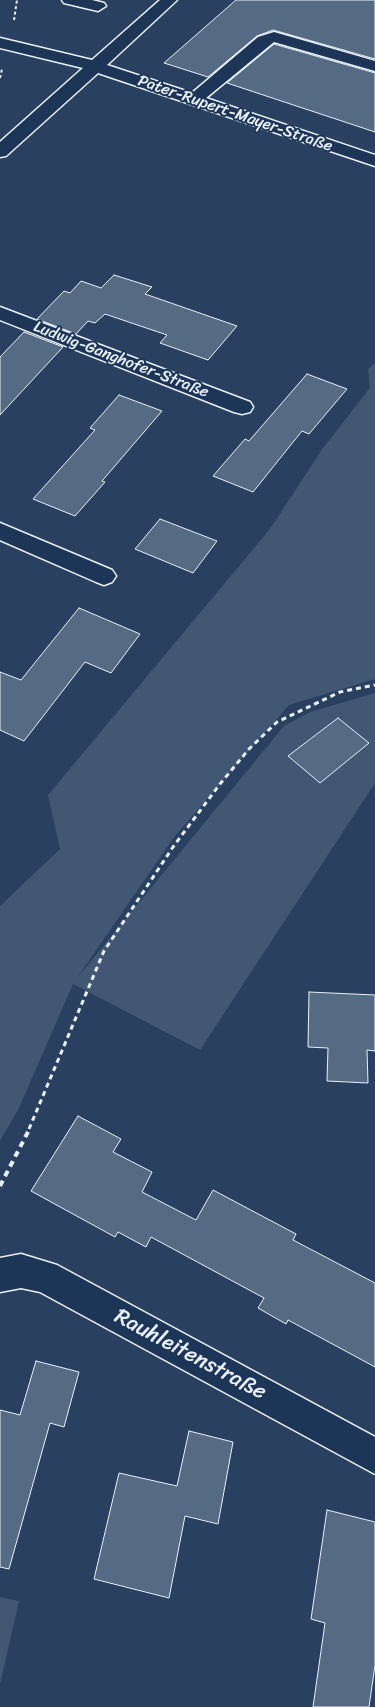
<!DOCTYPE html>
<html>
<head>
<meta charset="utf-8">
<style>
  body { margin:0 }
  canvas { display:block; background:#294061 }
</style>
</head>
<body>
<canvas width="375" height="1707"></canvas>
<script>
const g = document.querySelector('canvas').getContext('2d');
g.lineJoin = 'round';
function fill(path, color) {
  g.fillStyle = color;
  g.fill(path, 'evenodd');
}
function poly(rows) {
  const path = new Path2D();
  for (const r of rows) {
    path.moveTo(r[0], r[1]);
    for (let i = 2; i < r.length; i += 2) path.lineTo(r[i], r[i + 1]);
  }
  return path;
}
function strokePath(path, color, width, dash) {
  g.strokeStyle = color;
  g.lineWidth = width;
  g.lineCap = dash ? 'butt' : 'round';
  g.setLineDash(dash || []);
  g.stroke(path);
}
function drawText(font, color, halo, rows, align = 'center') {
  g.font = font + ' Sriracha,sans-serif';
  g.lineWidth = 4;
  g.setLineDash([]);
  g.textBaseline = 'middle';
  g.strokeStyle = halo;
  g.fillStyle = color;
  for (const [text, x, y, turn = 0] of rows) {
    g.save();
    g.translate(x, y);
    g.rotate((+turn || 0) * Math.PI / 180);
    g.textAlign = isNaN(turn) ? turn : align;
    if (halo) g.strokeText(text, 0, 0);
    g.fillText(text, 0, 0);
    g.restore();
  }
}
const green = poly([
  [375,363,375,679,289,705,175,836,77,978,284,726,310,712,375,693,375,783,200,1050,73,984,19,1108,0,1141,0,906,60,849,48,795,270,529,323,448,370,388,368,369],
  [0,1597,19,1601,0,1684]
]);
const building = poly([
  [236,0,375,0,375,59,273,30,257,36,208,77,164,63,236,0],
  [274,44,375,73,375,132,227,83,274,44],
  [114,275,152,287,145,294,237,326,208,360,160,343,167,335,105,314,95,323,88,321,76,334,37,319,64,291,70,293,81,281,101,288,114,275],
  [24,332,63,347,0,415,0,357,24,332],
  [307,374,347,389,309,434,302,431,253,492,213,476,245,439,249,441,307,374],
  [119,395,162,411,102,481,105,482,75,516,33,499,95,430,90,428,119,395],
  [160,519,217,541,193,573,135,549,160,519],
  [79,608,140,634,111,673,85,662,24,741,0,730,0,672,21,680,79,608],
  [338,718,369,743,320,783,288,756,338,718],
  [309,992,375,995,375,1051,367,1050,368,1083,327,1081,328,1048,308,1047,309,992],
  [78,1116,121,1139,113,1152,152,1172,142,1192,196,1220,213,1190,296,1234,293,1240,375,1283,375,1367,288,1320,286,1324,258,1308,264,1298,151,1237,146,1247,118,1232,115,1237,31,1191,78,1116],
  [36,1361,79,1372,64,1427,50,1423,9,1569,0,1567,0,1410,20,1415,36,1361],
  [189,1431,233,1442,218,1524,185,1516,169,1598,94,1579,119,1473,177,1486,189,1431],
  [327,1510,375,1522,375,1665,369,1707,313,1707,325,1623,311,1619,327,1510]
]);
const pathFar2 = poly([
  [14,20,17,0],
  [0,78,2,69]
]);
const pathFar1 = poly([
  [29,1129,104,951,173,847,220,784,249,749,277,722,340,692,375,685]
]);
const path = poly([
  [0,1186,30,1128]
]);
const minor = poly([
  [62,0,92,0,104,3,106,6,98,11,64,3,62,0],
  [160,0,177,0,107,65,192,93,258,37,274,32,375,61,375,71,274,42,206,98,375,155,375,166,98,73,6,156,0,157,0,142,83,68,0,48,0,38,92,60,160,0],
  [0,307,250,402,253,407,250,412,242,414,234,412,0,320,0,307],
  [0,523,112,570,116,576,112,582,104,585,96,582,0,540,0,523],
  [21,1254,57,1265,375,1437,375,1474,40,1292,21,1288,0,1292,0,1258,21,1254]
]);
const farStreetnames = [
  ["Pater-Rupert-Mayer-Straße",235,114,19],
  ["Ludwig-Ganghofer-Straße",121,360,21]
];
const nearStreetnames = [
  ["Rauhleitenstraße",190,1355,28]
];
fill(green, '#415774');
fill(building, '#556a83');
strokePath(building, '#e8f1f8', 1);
strokePath(minor, '#e8f1f8', 3);
strokePath(pathFar2, '#e8f1f8', 2, [3, 2.5]);
strokePath(pathFar1, '#e8f1f8', 3, [5, 4]);
strokePath(path, '#e8f1f8', 4, [6, 5]);
fill(minor, '#1d3557');
drawText('16px', '#e8f1f8', '#1d3557', farStreetnames);
drawText('22px', '#e8f1f8', '#1d3557', nearStreetnames);
</script>
</body>
</html>
